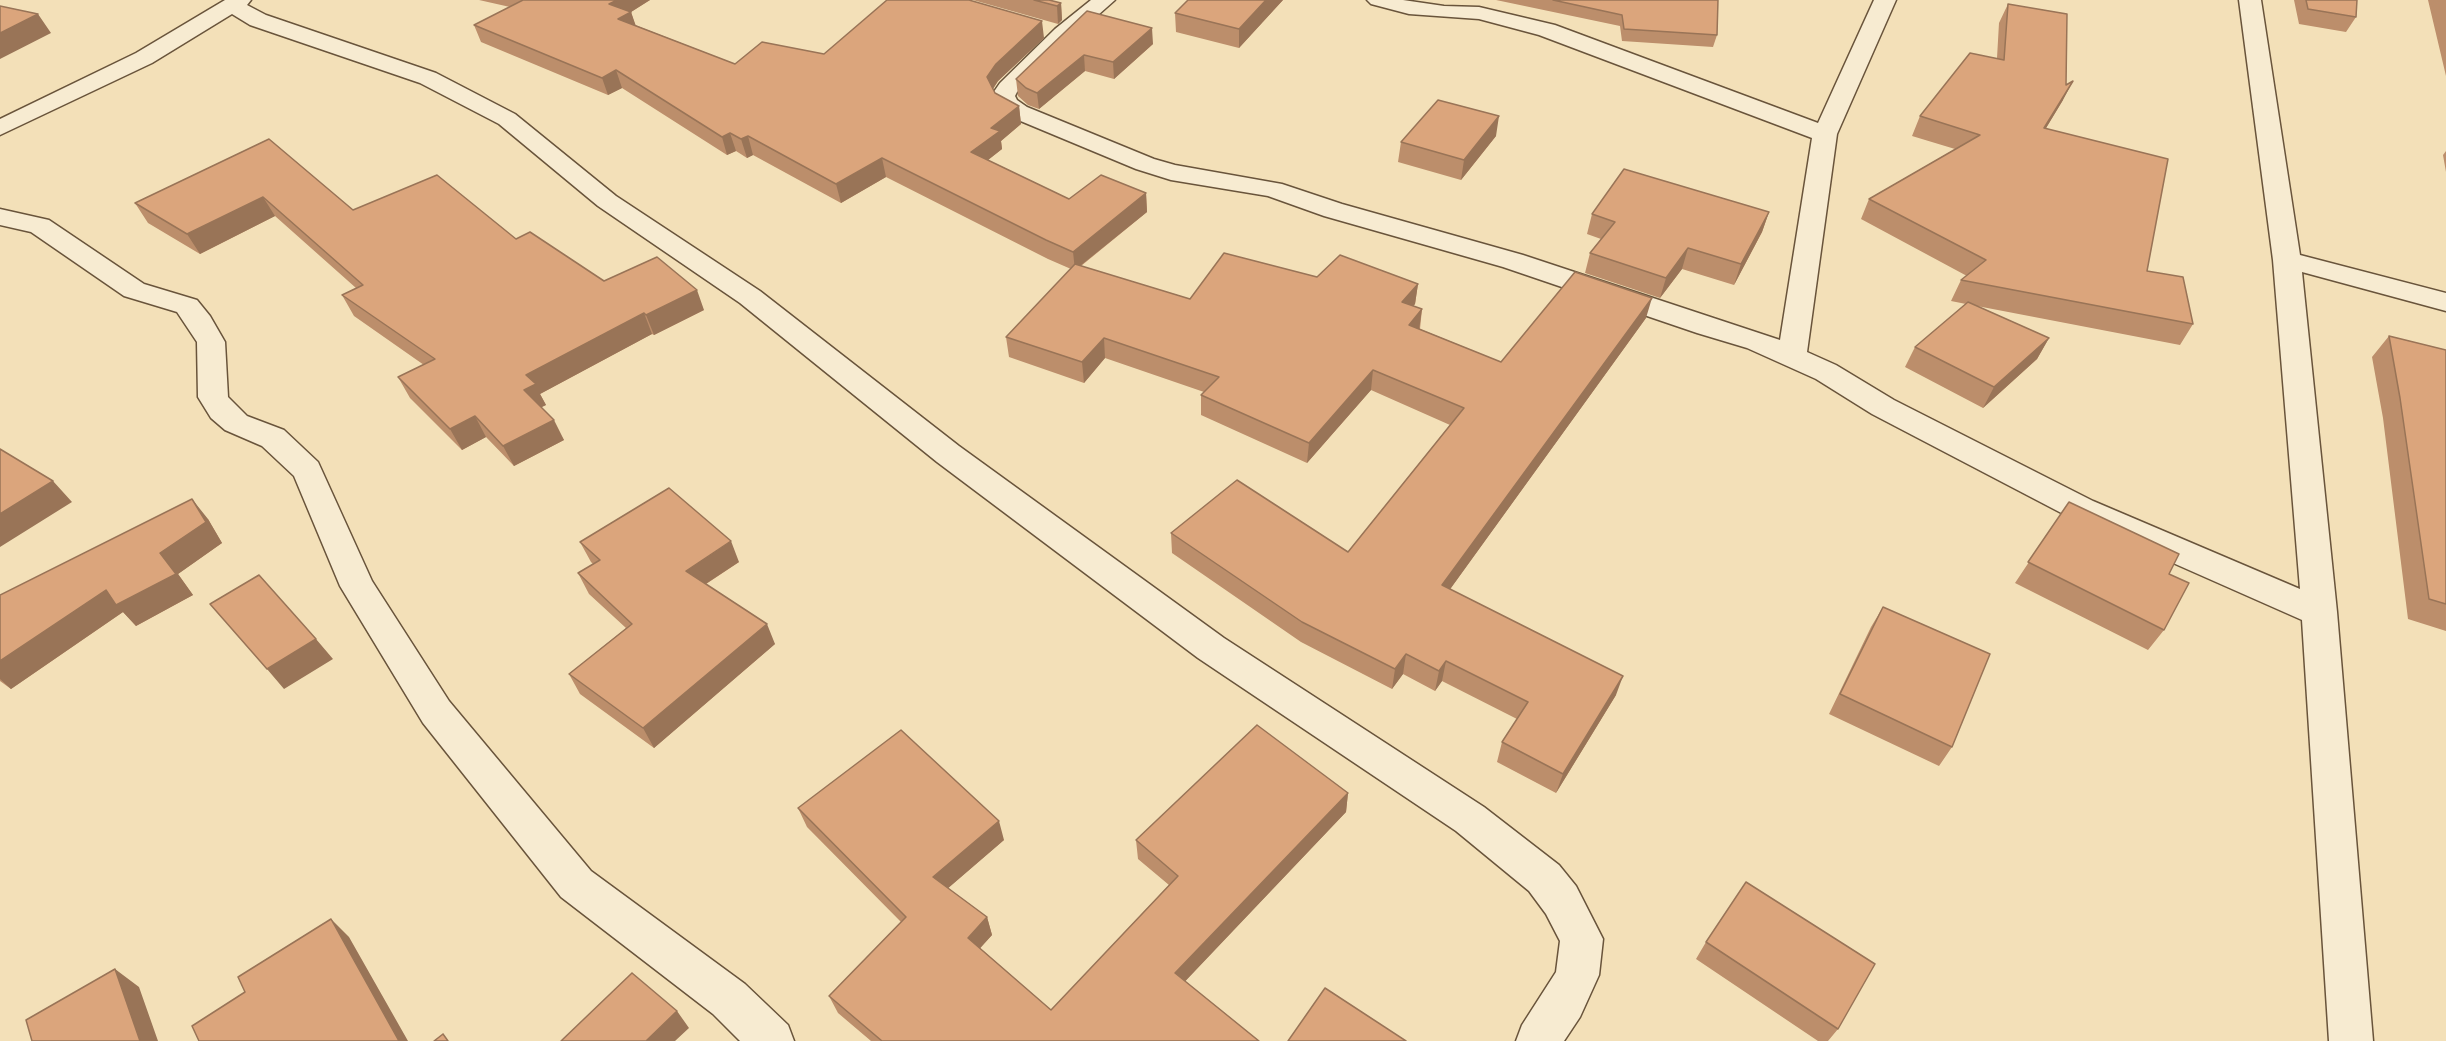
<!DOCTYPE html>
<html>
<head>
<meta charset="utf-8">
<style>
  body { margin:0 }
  canvas { display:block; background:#f3e0b8 }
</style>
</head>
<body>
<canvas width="2446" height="1041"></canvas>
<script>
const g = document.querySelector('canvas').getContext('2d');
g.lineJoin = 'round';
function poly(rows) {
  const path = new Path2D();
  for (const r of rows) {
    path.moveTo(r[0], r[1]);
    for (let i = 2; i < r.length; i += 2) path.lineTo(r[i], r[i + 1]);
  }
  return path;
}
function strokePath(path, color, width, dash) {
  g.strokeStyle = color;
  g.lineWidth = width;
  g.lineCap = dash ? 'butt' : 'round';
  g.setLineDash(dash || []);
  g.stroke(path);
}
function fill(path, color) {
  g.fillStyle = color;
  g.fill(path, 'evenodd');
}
const street = poly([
  [225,0,251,0,247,5,266,15,436,73,515,114,616,196,760,291,959,446,1224,638,1484,807,1559,865,1576,886,1603,939,1599,975,1580,1017,1564,1041,1516,1041,1522,1025,1556,972,1560,941,1546,914,1529,891,1456,831,1198,658,937,462,740,303,598,206,499,124,420,83,250,25,232,14,152,63,0,135,0,119,136,53,225,0],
  [1091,0,1115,0,1071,39,1017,92,1015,96,1017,100,1027,107,1154,159,1175,165,1282,184,1342,204,1523,255,1780,340,1812,138,1539,35,1479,19,1409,14,1371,4,1367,0,1403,0,1444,6,1479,7,1555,25,1818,123,1874,0,1896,0,1837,134,1807,352,1836,365,1894,400,2093,501,2300,589,2273,260,2239,0,2261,0,2300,255,2446,293,2446,311,2302,272,2337,612,2373,1041,2329,1041,2302,620,2069,517,1872,414,1816,379,1747,348,1697,333,1503,267,1324,216,1268,196,1171,180,1136,169,1011,117,999,109,991,96,1000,83,1055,29,1091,0],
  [0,209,49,220,144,284,197,300,210,316,225,342,228,397,247,416,284,430,318,462,372,581,449,701,591,871,745,984,788,1025,794,1041,740,1041,713,1014,561,897,423,723,340,586,294,476,262,446,225,430,211,418,198,397,197,342,177,312,124,296,31,232,0,225,0,209]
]);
const wall = poly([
  [479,0,650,0,631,12,635,25,735,64,824,54,1044,38,998,81,993,89,995,93,1019,106,1021,124,1001,141,1002,149,988,160,1069,199,1146,193,1147,212,1081,266,1190,299,1317,277,1418,284,1415,304,1413,306,1422,309,1420,329,1501,362,1646,318,1450,589,1616,695,1556,793,1497,762,1502,742,1517,719,1442,681,1435,691,1403,674,1392,689,1301,642,1172,553,1171,533,1348,552,1450,425,1371,390,1307,463,1201,415,1201,395,1204,392,1105,358,1084,383,1009,357,1006,337,1071,269,1048,259,886,177,841,203,753,155,747,158,736,151,727,155,622,88,608,95,481,42,474,25,510,7],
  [973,0,1049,0,1061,3,1062,20,1058,24],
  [1188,0,1283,0,1239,48,1176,32,1175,13],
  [1496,0,1718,0,1717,35,1713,47,1622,41,1620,26],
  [2294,0,2357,0,2356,17,2346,32,2299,24],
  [2428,0,2446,0,2446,76],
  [2008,4,2063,100,2046,128,2147,271,2193,324,2180,345,1977,306,2049,338,2037,359,1983,408,1905,367,1915,347,1966,304,1951,301,1961,280,1967,276,1861,219,1869,199,1955,149,1912,136,1920,116,1997,58,1999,23],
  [1087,11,1153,44,1114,79,1085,71,1039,109,1028,105,1018,96,1016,79],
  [1496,136,1461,180,1398,162,1401,142],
  [269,139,353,210,516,239,604,281,704,310,654,335,652,334,540,394,546,405,541,407,564,440,514,466,486,437,462,450,410,398,398,377,424,365,354,316,342,295,356,288,275,216,200,254,148,223,135,203],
  [2446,151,2446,172,2443,155],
  [1769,212,1762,232,1734,285,1682,269,1660,298,1585,273,1590,253,1601,239,1587,234,1592,214],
  [2389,336,2446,350,2446,631,2408,619,2383,418,2372,357],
  [2069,502,2169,574,2164,630,2148,650,2015,583],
  [208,519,222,543,178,574,193,595,136,626,123,612,11,689,0,681,0,595],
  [580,542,739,562,706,584,775,644,654,748,580,694,569,674,626,628,589,594,578,573,593,564,591,562],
  [1883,607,1952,747,1939,766,1829,714,1871,627],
  [1348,793,1346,812,1185,981,1259,1041,871,1041,838,1013,829,996,901,922,807,827,798,808,1004,840,948,888,987,917,992,935,980,948,1051,1010,1169,885,1138,859,1136,840],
  [1706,942,1838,1029,1828,1041,1818,1041,1696,959]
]);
const shadedWall = poly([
  [617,0,650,0,631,12,637,29,615,22,609,4],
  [1266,0,1283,0,1239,48,1239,29],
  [1061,3,1062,20,1058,24,1057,6],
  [38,14,51,33,0,59,0,33],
  [1042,21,1044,38,998,81,989,95,987,77,996,64],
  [1152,28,1153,44,1114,79,1113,62],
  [1084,55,1085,71,1039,109,1037,93],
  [616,70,622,88,608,95,602,78],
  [2073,81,2063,100,2034,148,2044,128],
  [1019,106,1021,124,1001,141,1002,149,974,171,971,152,991,128],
  [1499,116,1496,136,1461,180,1464,160],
  [730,133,736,151,727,155,722,137],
  [748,136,753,155,747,158,741,139],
  [882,158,886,177,841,203,836,184],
  [1146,193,1147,212,1075,270,1073,252],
  [263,197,275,216,200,254,187,234],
  [1769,212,1762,232,1734,285,1741,264],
  [1688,248,1682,269,1660,298,1666,278],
  [1418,284,1415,304,1399,322,1402,302],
  [697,290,704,310,654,335,646,315],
  [1652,298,1646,318,1438,606,1442,585],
  [1422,309,1419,330,1409,325],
  [644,313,652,334,540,394,546,405,534,411,524,390,526,375],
  [1104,338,1105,358,1084,383,1082,362],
  [2049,338,2037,359,1983,408,1994,387],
  [1373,370,1371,390,1307,463,1309,443],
  [475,416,486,437,462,450,450,429],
  [554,420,564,440,514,466,503,446],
  [53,481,72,502,0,547,0,514],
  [192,499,208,519,222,543,178,574,193,595,136,626,123,612,11,689,0,679,0,661,160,553],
  [731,541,739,562,695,591,686,571],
  [767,624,775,644,654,748,643,728],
  [316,639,333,659,284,689,267,669],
  [1406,654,1403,674,1392,689,1395,669],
  [1446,661,1442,681,1435,691,1439,671],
  [1623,676,1616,695,1556,793,1563,774],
  [1348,793,1346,812,1176,991,1175,973],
  [999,821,1004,840,939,896,933,877],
  [987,917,992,935,974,955,968,938],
  [331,919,349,937,408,1041,399,1041],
  [115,969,139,987,158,1041,140,1041],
  [677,1011,689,1028,675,1041,646,1041]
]);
const building = poly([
  [523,0,617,0,609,4,631,12,618,19,735,64,762,42,824,54,887,0,969,0,1042,21,996,64,987,77,995,93,1019,106,991,128,1000,131,971,152,1069,199,1101,175,1146,193,1073,252,1046,240,882,158,836,184,748,136,741,139,730,133,722,137,616,70,602,78,474,25,523,0],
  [1034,0,1049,0,1061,3,1057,6,1034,0],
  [1188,0,1266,0,1239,29,1175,13,1188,0],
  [1553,0,1718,0,1717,35,1624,29,1622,15,1553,0],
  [2306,0,2357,0,2356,17,2308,9,2306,0],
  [2008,4,2067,14,2066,85,2073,81,2044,128,2168,159,2147,271,2183,277,2193,324,1961,280,1986,260,1869,199,1980,135,1920,116,1970,53,2004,60,2008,4],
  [0,6,38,14,0,33,0,6],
  [1087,11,1152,28,1113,62,1084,55,1037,93,1026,88,1016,79,1087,11],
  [1438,100,1499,116,1464,160,1401,142,1438,100],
  [269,139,353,210,437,175,516,239,530,232,604,281,657,257,697,290,646,315,644,313,526,375,536,384,524,390,554,420,503,446,475,416,450,429,398,377,435,359,342,295,363,285,263,197,187,234,135,203,269,139],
  [1624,169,1769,212,1741,264,1688,248,1666,278,1590,253,1615,222,1592,214,1624,169],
  [1224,253,1317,277,1340,255,1418,284,1402,302,1422,309,1409,325,1501,362,1575,272,1652,298,1442,585,1623,676,1563,774,1502,742,1528,702,1446,661,1439,671,1406,654,1395,669,1302,622,1171,533,1237,480,1348,552,1464,408,1373,370,1309,443,1201,395,1219,377,1104,338,1082,362,1006,337,1075,264,1190,299,1224,253],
  [1968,302,2049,338,1994,387,1915,347,1968,302],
  [2389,336,2446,350,2446,604,2429,599,2400,398,2389,336],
  [0,449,53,481,0,514,0,449],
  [669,488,731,541,686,571,767,624,643,728,569,674,632,624,578,573,600,560,580,542,669,488],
  [192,499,206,522,160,553,176,574,116,605,106,590,0,661,0,595,192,499],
  [2069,502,2179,554,2169,574,2189,583,2164,630,2028,562,2069,502],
  [259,575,316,639,267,669,210,604,259,575],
  [1883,607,1990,654,1952,747,1840,694,1883,607],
  [1257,725,1348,793,1175,973,1259,1041,882,1041,829,996,906,917,798,808,901,730,999,821,933,877,987,917,968,938,1051,1010,1178,876,1136,840,1257,725],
  [1746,882,1875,964,1838,1029,1706,942,1746,882],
  [331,919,399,1041,199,1041,192,1026,245,992,238,977,331,919],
  [115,969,140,1041,32,1041,26,1020,115,969],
  [632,973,677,1011,646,1041,561,1041,632,973],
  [1325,988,1406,1041,1288,1041,1325,988],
  [443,1034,448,1041,434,1041,443,1034]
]);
strokePath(street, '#69543b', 3);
fill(street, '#f7ebd1');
fill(wall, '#bc8e6b');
fill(shadedWall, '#997457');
fill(building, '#dba57c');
strokePath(building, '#997457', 1.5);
</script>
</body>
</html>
